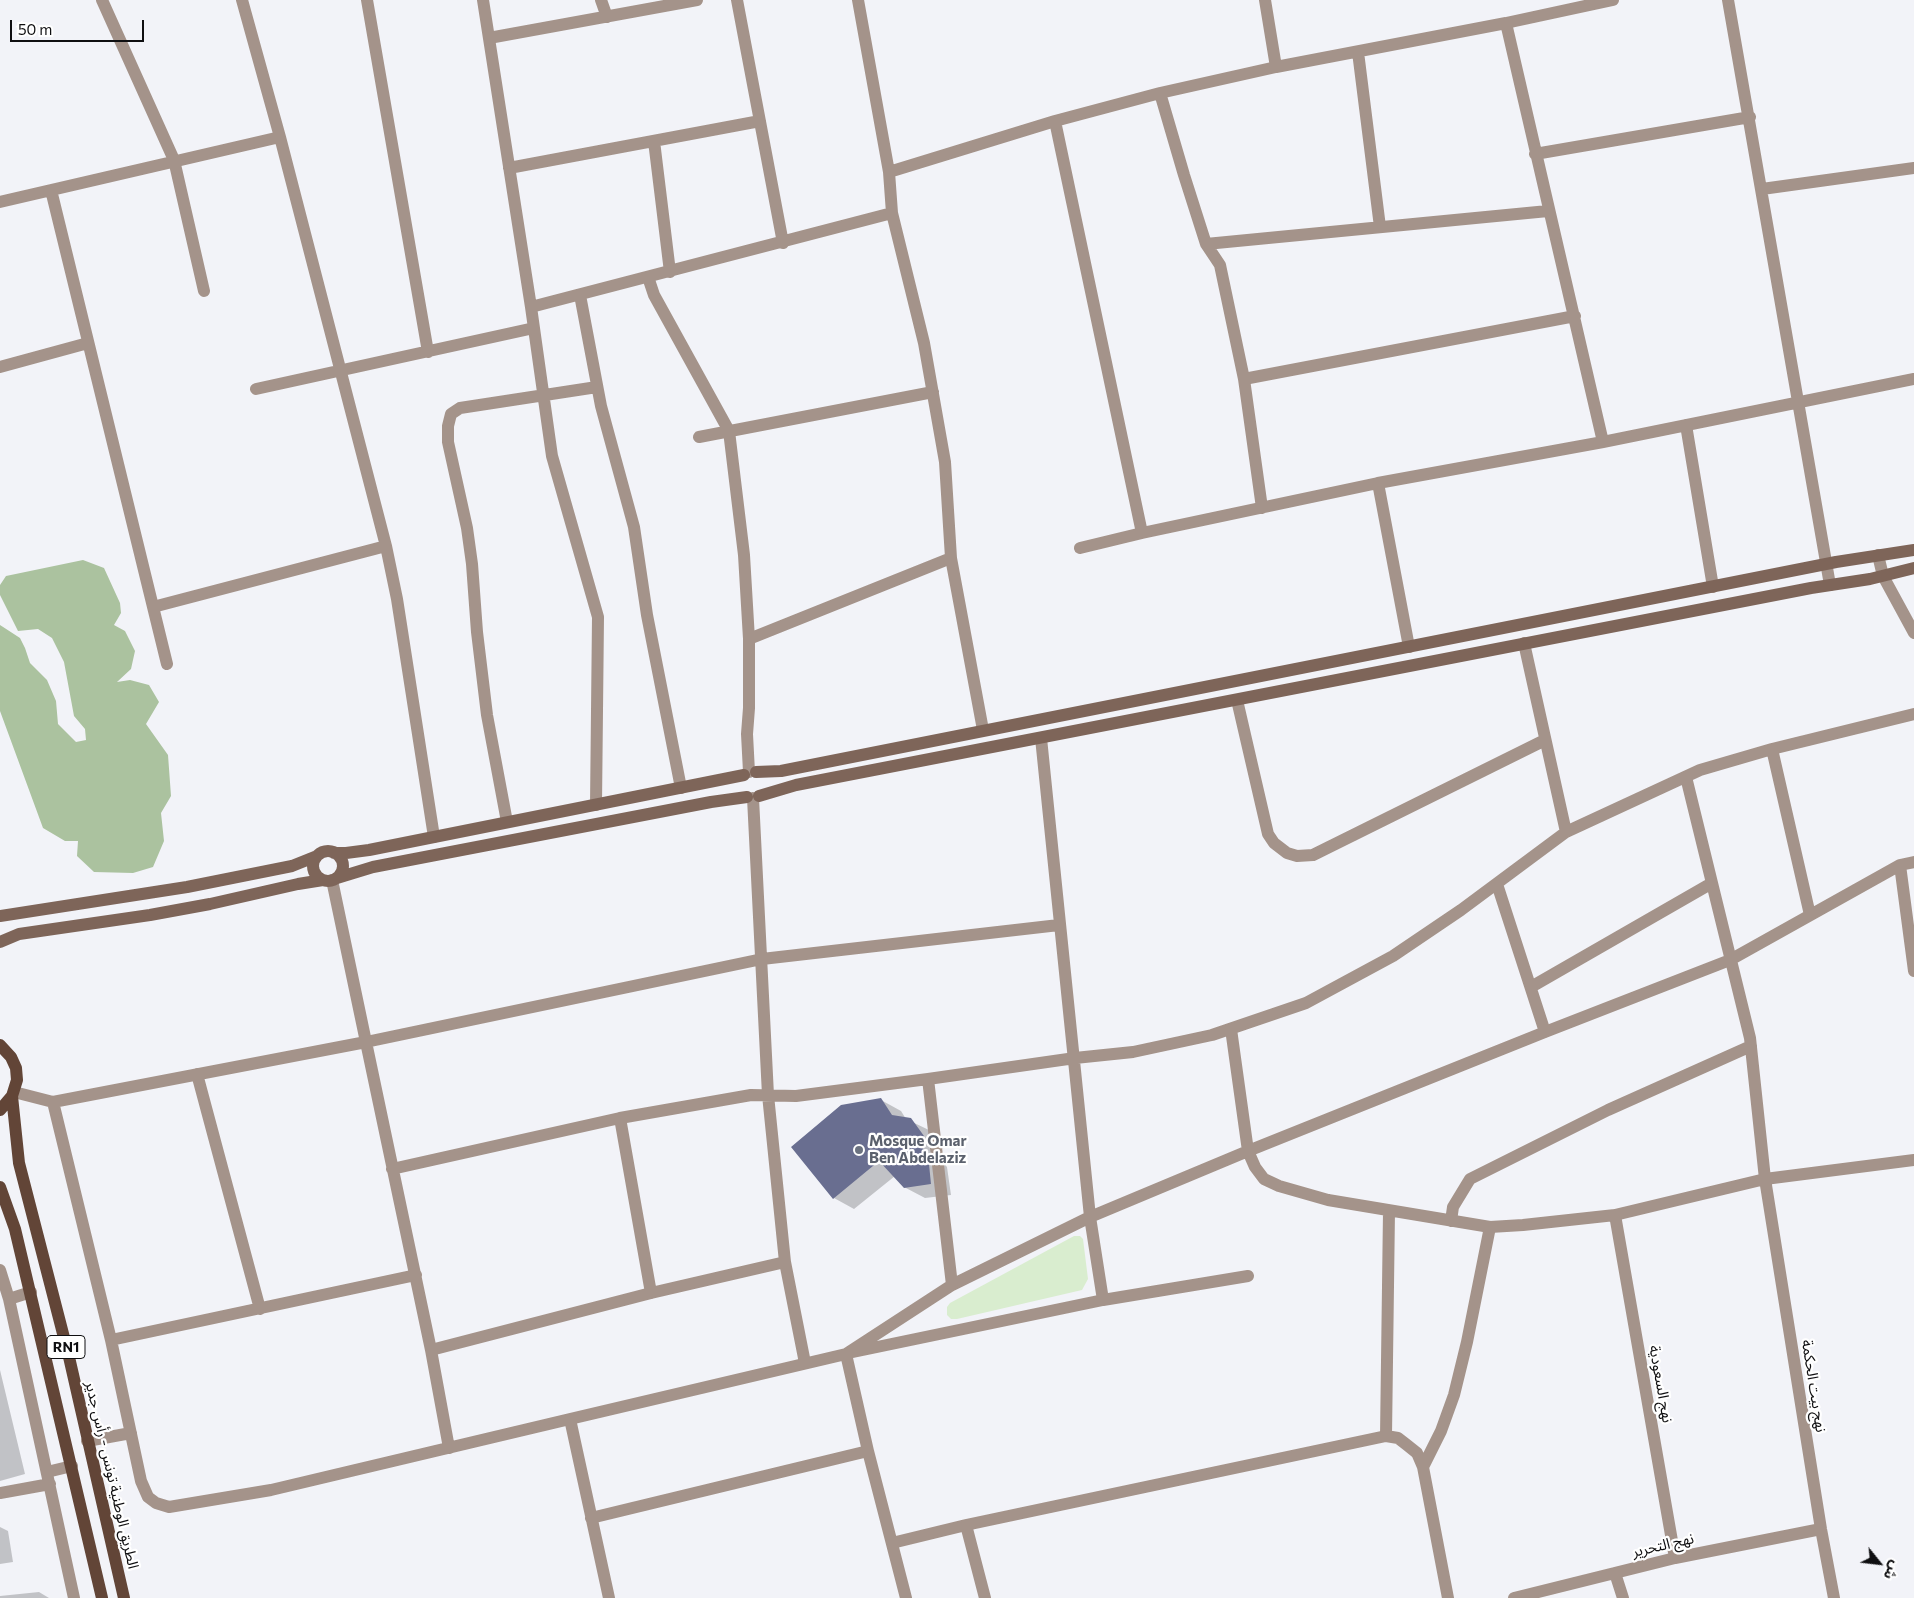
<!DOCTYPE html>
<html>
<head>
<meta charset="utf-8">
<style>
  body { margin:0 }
  #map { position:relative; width:1914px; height:1598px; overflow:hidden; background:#f2f3f8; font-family:Commissioner,"Noto Sans Arabic",sans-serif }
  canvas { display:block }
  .north { position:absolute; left:1854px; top:1538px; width:50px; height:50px; -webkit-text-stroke:4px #fff; paint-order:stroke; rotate:119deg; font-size:14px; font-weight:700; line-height:20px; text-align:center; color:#0f0f11 }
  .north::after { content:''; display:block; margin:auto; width:18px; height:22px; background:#0f0f11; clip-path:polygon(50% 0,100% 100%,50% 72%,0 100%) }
  .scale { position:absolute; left:10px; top:20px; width:134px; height:22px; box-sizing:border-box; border:2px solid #0f0f11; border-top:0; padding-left:6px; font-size:15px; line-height:18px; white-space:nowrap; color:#0f0f11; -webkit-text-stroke:4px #fff; paint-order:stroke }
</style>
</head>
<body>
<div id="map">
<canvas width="1914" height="1598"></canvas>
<div class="north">ش</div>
<div class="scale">50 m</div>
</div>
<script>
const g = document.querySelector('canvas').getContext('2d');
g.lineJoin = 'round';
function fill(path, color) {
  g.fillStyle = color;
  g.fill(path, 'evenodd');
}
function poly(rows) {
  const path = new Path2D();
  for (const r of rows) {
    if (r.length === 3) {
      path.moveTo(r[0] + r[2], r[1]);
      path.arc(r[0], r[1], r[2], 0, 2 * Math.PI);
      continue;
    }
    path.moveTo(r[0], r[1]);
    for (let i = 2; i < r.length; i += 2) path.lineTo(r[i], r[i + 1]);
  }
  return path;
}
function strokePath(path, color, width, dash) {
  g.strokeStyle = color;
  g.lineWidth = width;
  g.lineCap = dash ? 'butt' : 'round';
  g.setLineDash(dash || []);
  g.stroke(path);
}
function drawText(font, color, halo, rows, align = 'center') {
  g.font = font + ' Commissioner,"Noto Sans Arabic",sans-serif';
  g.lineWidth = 4.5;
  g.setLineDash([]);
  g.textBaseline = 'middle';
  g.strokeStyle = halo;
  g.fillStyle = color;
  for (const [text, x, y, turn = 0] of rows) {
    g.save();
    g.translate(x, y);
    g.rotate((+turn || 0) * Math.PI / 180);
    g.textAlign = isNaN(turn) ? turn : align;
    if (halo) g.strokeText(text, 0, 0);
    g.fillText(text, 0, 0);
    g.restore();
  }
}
const green = poly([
  [1074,1236,1080,1236,1083,1239,1088,1279,1082,1290,957,1319,951,1319,947,1315,947,1307,950,1303]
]);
const forest = poly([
  [83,560,104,568,120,603,121,613,114,625,125,631,135,651,131,669,117,682,130,680,149,685,159,702,146,724,168,755,171,796,161,813,164,841,153,867,133,873,94,872,77,856,78,841,65,841,43,828,0,711,0,625,20,638,25,648,30,663,47,680,56,701,58,724,76,742,86,740,85,729,74,716,64,662,52,638,38,629,18,631,0,595,0,585,6,576]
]);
const shadow = poly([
  [881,1100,901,1111,906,1119,931,1131,943,1148,936,1154,947,1167,951,1195,925,1198,904,1187,895,1176,854,1209,834,1198],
  [0,1370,25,1474,0,1481],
  [0,1527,8,1531,13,1562,0,1564],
  [39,1592,49,1598,0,1598,0,1596]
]);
const building = poly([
  [881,1098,892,1115,911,1118,924,1136,917,1142,928,1154,931,1184,904,1188,879,1161,833,1199,791,1147,841,1105]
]);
const minor = poly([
  [102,0,174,160,204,291],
  [242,0,280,137,386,546,397,599,434,837],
  [367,0,428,352],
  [483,0,531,307,552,456,598,617,596,805],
  [601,0,607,17],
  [737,0,783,243],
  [858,0,889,172,892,213,924,343,945,462,951,558,983,730],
  [1265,0,1276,67],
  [1728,0,1830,585],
  [1506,23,1603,442],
  [489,38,697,0],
  [1358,52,1380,227],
  [1160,93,1184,175,1206,244,1220,265,1244,379,1262,508],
  [1055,121,1142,533,1080,548],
  [654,141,670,272],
  [1535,154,1750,117],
  [509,168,760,121],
  [889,172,1055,121,1160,93,1276,67,1506,23,1613,0],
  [1762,189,1914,168],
  [51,190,167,664],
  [0,202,280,137],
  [1206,244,1548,211],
  [648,277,654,295,729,431,744,555,749,639,749,708,747,734,749,772],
  [580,295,601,406,634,527,647,615,681,788],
  [531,307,892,213],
  [0,367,88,343],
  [1244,379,1575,316],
  [256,389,534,328],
  [1686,425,1713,587],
  [699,437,933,392],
  [1378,483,1409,647],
  [1142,533,1378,483,1603,442,1914,379],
  [1878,555,1883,576,1914,633],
  [153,607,386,546],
  [749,639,951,558],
  [1524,643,1566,832],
  [1237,700,1268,834,1274,843,1287,853,1297,856,1313,855,1545,740],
  [1041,738,1090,1217,1103,1300],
  [1772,749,1810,915],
  [1686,777,1750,1038,1765,1179,1821,1529,1834,1598],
  [753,798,768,1095,785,1262,805,1363],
  [507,822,487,715,477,632,472,564,467,528,448,442,448,426,451,414,460,408,597,387],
  [1900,865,1914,862],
  [1497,884,1545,1032],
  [1531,987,1712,883],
  [1231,1029,1248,1151,1255,1167,1264,1179,1279,1186,1328,1200,1490,1227,1523,1225,1615,1215,1765,1179,1914,1160],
  [197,1074,260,1309],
  [928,1079,952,1285],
  [14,1092,53,1102,366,1042,332,880],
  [53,1102,111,1340,141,1481,148,1497,156,1503,169,1507,271,1490,570,1419],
  [620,1118,651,1293],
  [392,1169,620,1118,751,1095,796,1096,928,1079,1075,1058,1133,1052,1212,1035,1306,1003,1393,956,1461,910,1566,832,1700,770,1772,749,1914,714],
  [1615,1215,1675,1558],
  [1451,1221,1453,1207,1470,1179,1608,1110,1751,1046],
  [785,1262,651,1293,431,1350,366,1042,762,959,1059,925],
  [0,1270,9,1299,74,1598],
  [9,1299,31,1292],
  [111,1340,416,1275],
  [431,1350,449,1448],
  [853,1352,1103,1300,1248,1276],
  [846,1354,952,1285,1090,1217,1248,1151,1545,1032,1730,960,1900,865,1914,971],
  [1386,1436,1389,1211],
  [87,1441,131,1433],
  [1423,1467,1441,1431,1454,1395,1467,1342,1490,1227],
  [47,1472,72,1466],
  [0,1493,50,1484],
  [591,1518,868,1451],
  [966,1525,985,1598],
  [892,1543,966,1525,1386,1436,1398,1438,1407,1445,1417,1453,1423,1467,1448,1598],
  [1615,1573,1623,1598],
  [609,1598,570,1419,846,1354,868,1451,906,1598],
  [1514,1598,1675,1558,1821,1529]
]);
const secondary = poly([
  [756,772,781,771,1836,562,1914,550],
  [759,796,796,785,1811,588,1870,579,1914,568],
  [328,866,15],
  [334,853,346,853,369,850,744,775],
  [337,878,373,867,711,802,747,797],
  [0,916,187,887,292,866,317,856],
  [0,942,19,934,150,915,210,904,298,884,323,880]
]);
const primary = poly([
  [0,1045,11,1057,16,1068,17,1080,12,1096,0,1110],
  [12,1096,19,1163,69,1357,124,1598],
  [0,1187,15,1229,102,1598]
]);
const markers = [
  [859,1150,5,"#6b7280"]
];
const shields = [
  [66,1347,38]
];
const shieldNames = [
  ["RN1",66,1347]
];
const worshipNames = [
  ["Mosque Omar",869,1141],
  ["Ben Abdelaziz",869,1158]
];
const streetNames = [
  ["نهج السعودية",1661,1384,80],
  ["نهج بيت الحكمة",1814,1386,81],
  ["الطريق الوطنية تونس - رأس جدير",112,1475,77],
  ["نهج التحرير",1663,1545,-13]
];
fill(green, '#d9edcf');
fill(forest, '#abc29f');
fill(shadow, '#0003');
fill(building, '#696e90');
strokePath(minor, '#a4938a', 12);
strokePath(secondary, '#7e6559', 12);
strokePath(primary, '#624537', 12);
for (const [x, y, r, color] of markers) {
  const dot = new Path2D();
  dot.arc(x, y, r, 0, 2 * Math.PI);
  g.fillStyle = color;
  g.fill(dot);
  strokePath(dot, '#fff', 2);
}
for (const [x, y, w] of shields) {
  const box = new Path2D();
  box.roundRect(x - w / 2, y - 11.5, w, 23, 4);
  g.fillStyle = '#fff';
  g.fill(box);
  strokePath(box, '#0f0f11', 1);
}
drawText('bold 14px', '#0f0f11', null, shieldNames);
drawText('bold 15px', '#5b616d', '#fff', worshipNames, 'left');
drawText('15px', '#0f0f11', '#fff', streetNames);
</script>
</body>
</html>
